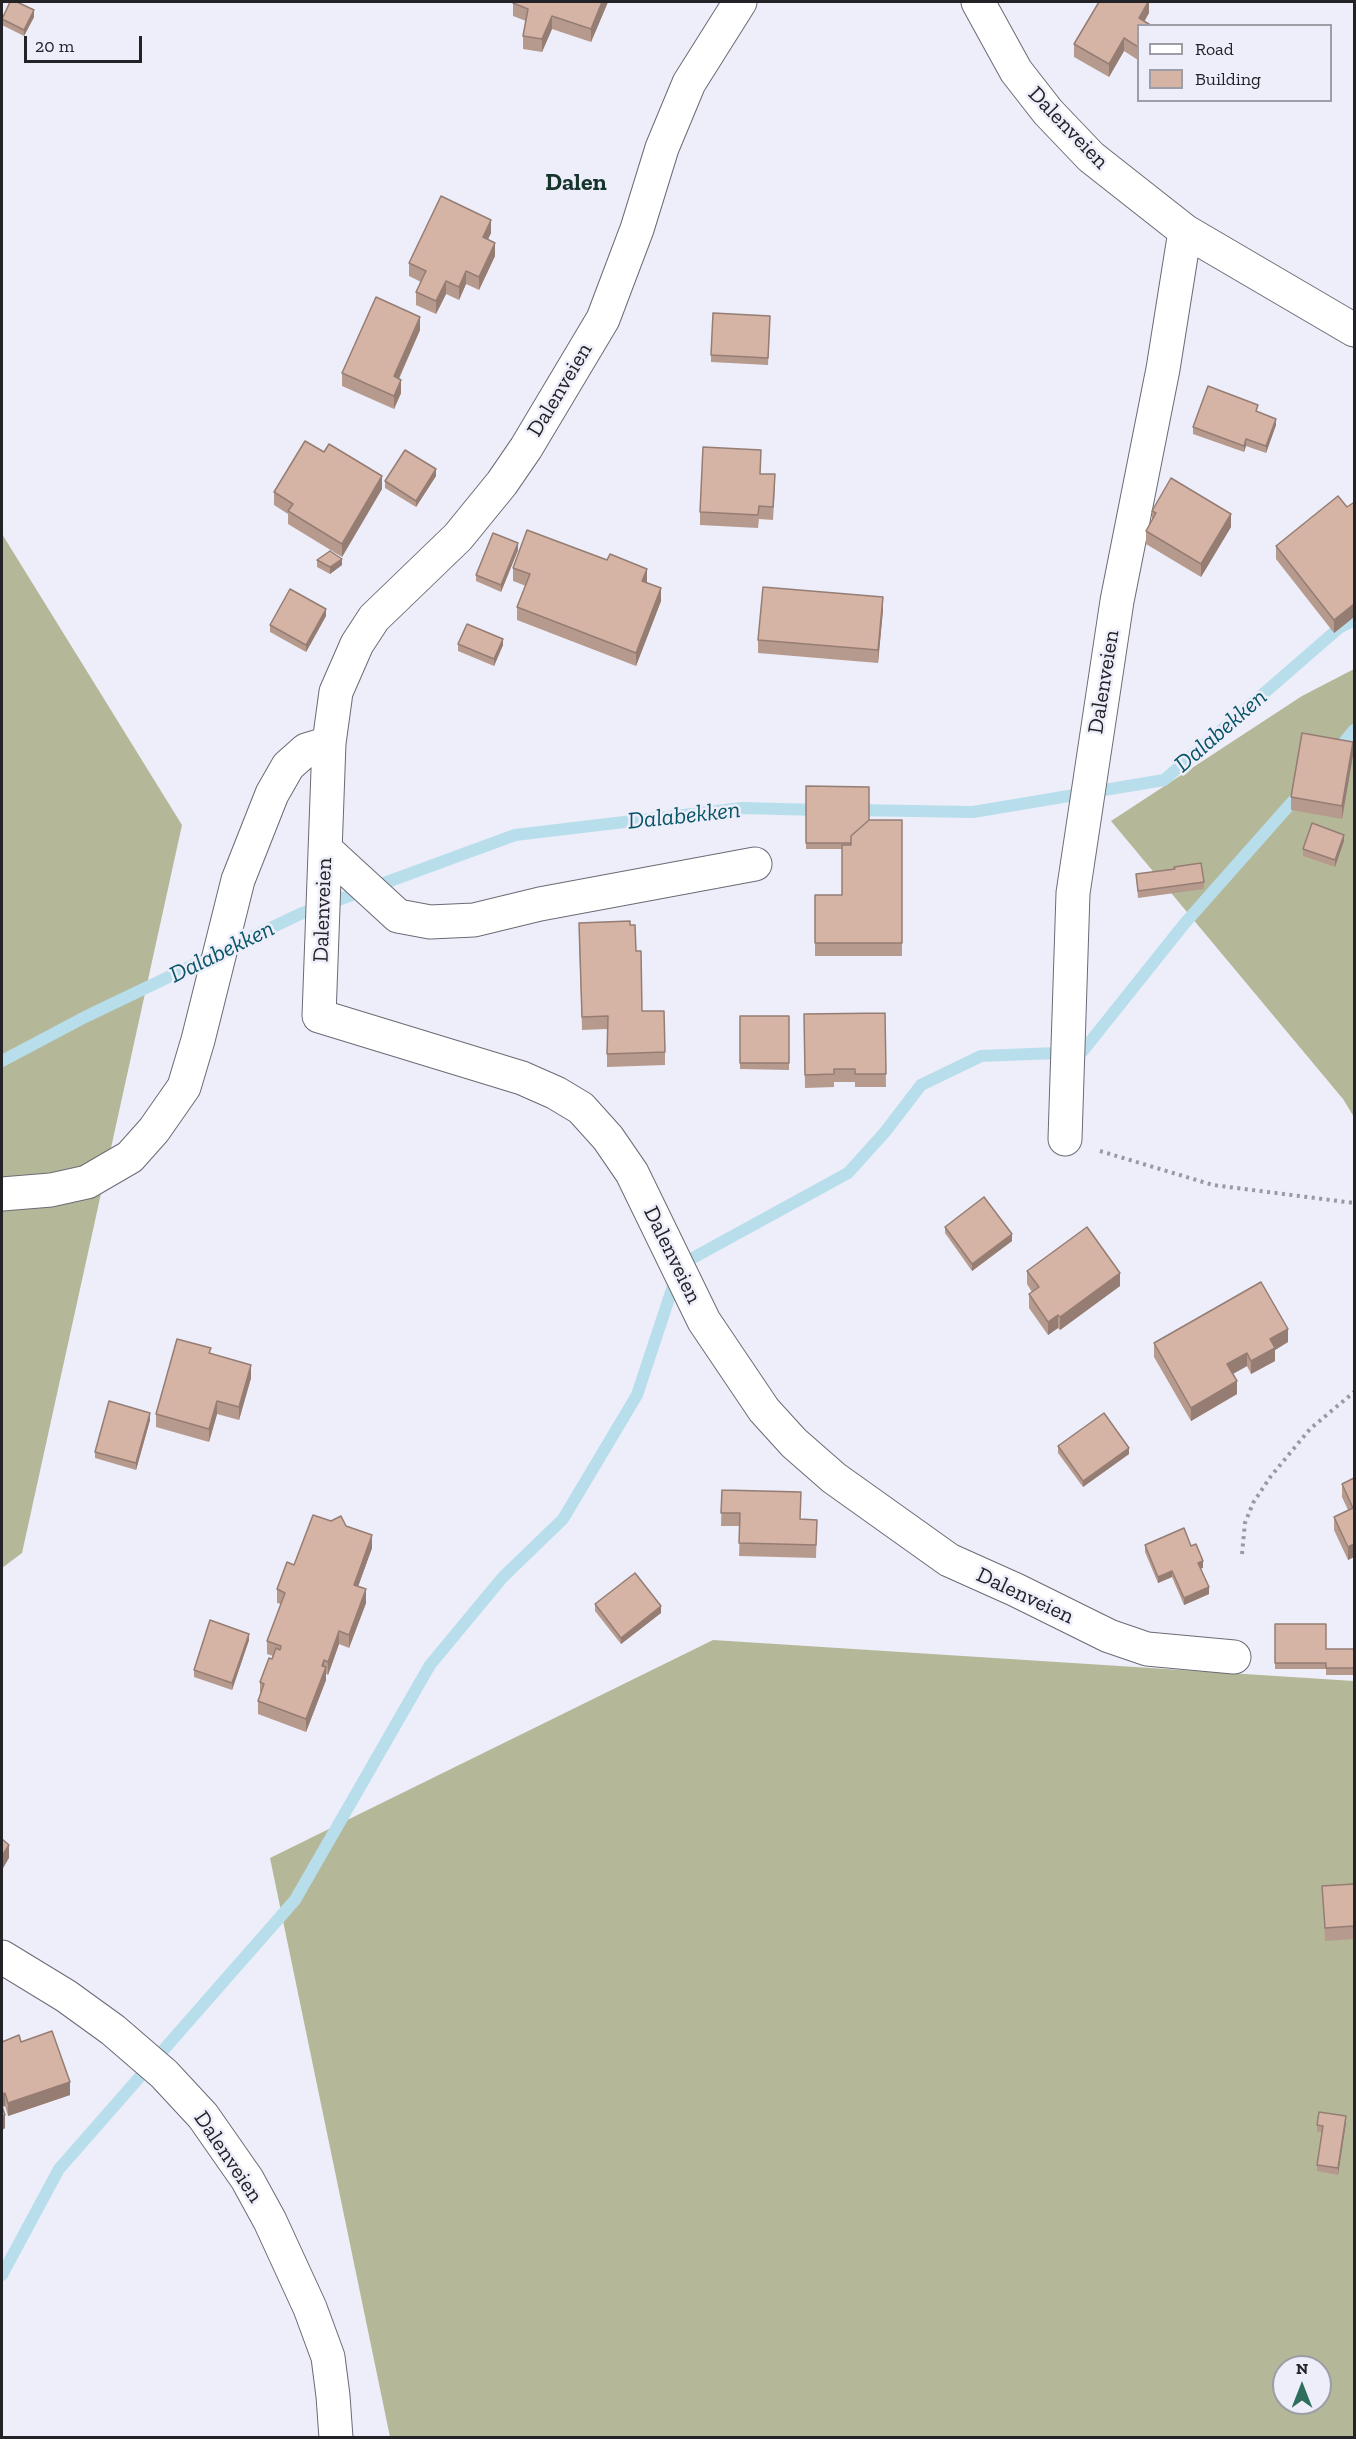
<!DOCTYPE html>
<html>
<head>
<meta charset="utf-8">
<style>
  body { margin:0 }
  #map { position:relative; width:1356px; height:2439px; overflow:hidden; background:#edeef9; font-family:"Zilla Slab",serif }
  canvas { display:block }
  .frame { position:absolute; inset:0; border:3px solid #232327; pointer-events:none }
  .legend { position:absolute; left:1137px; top:24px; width:195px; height:78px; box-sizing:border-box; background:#edeef9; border:2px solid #9c9da5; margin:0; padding:8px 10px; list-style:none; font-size:18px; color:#232327 }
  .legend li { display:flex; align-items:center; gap:12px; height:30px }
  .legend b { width:30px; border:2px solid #9c9da5 }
  .north { position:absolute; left:1272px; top:2355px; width:60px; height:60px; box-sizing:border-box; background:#edeef9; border:2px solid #9c9da5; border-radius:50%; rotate:0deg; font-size:16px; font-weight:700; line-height:24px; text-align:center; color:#232327 }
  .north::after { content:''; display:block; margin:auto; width:21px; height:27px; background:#2e6e5d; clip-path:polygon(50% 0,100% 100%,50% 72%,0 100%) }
  .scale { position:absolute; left:24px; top:36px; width:118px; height:27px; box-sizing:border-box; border:3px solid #232327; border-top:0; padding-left:8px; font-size:18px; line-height:21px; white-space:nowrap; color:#232327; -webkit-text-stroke:4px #edeef9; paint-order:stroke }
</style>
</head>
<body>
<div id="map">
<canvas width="1356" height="2439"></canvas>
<div class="frame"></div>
<ul class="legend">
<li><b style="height:8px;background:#fff"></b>Road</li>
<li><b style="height:16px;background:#d5b3a5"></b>Building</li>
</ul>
<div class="north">N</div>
<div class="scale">20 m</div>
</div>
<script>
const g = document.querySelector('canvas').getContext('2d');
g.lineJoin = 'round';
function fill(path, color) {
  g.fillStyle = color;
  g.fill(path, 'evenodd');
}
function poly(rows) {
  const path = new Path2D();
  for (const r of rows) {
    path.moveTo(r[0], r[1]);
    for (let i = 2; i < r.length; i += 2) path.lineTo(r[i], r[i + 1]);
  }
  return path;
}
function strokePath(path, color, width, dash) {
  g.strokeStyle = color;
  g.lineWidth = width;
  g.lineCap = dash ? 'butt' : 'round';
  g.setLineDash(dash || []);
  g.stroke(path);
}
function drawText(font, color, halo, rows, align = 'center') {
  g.font = font + ' "Zilla Slab",serif';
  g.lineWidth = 5;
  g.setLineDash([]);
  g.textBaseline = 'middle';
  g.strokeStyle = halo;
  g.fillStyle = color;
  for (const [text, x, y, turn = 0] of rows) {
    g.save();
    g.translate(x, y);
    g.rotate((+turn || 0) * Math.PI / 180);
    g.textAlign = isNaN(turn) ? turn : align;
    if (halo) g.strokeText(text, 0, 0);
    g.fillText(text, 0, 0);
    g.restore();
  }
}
const forest = poly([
  [2,534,182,825,22,1553,2,1568],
  [1354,669,1354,1117,1343,1099,1111,821,1302,696],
  [713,1640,1354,1681,1354,2437,390,2437,270,1858],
  [1284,2367,1320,2367,1320,2403,1284,2403]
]);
const stream = poly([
  [1336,752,1354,730],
  [853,810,973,812,1164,780,1339,628,1354,620],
  [2,1061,85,1017,300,914,515,835,742,808,820,810],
  [2,2275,59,2169,295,1900,430,1665,503,1577,563,1519,637,1395,680,1265,848,1173,885,1132,921,1085,981,1056,1082,1052,1185,923,1301,792]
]);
const path = poly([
  [1100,1151,1213,1185,1354,1203],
  [1242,1554,1245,1523,1253,1503,1271,1476,1310,1429,1354,1392]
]);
const minor = poly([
  [740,2,689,83,662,148,637,229,603,319,526,448,502,483,458,537,374,618,357,644,336,692,329,743,319,1016,522,1078,556,1093,581,1108,608,1138,632,1173,704,1321,764,1410,794,1443,834,1478,949,1560,1016,1590,1109,1636,1147,1649,1234,1657],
  [978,2,1016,71,1048,112,1091,157,1185,231,1354,330],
  [325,849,398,916,430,922,474,920,540,904,755,864],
  [1065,1139,1073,893,1117,601,1163,369,1185,231],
  [2,1194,51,1190,87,1182,130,1157,154,1130,184,1087,198,1040,238,880,272,794,288,766,306,750,329,743],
  [2,1957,66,1996,113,2030,164,2074,203,2116,247,2179,270,2221,310,2308,328,2357,333,2396,336,2438]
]);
const wall = poly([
  [608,2,591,42,552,29,542,52,523,49,523,36,526,21,513,16,513,3],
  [1149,2,1149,13,1138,26,1138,60,1124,51,1109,77,1074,57,1074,44],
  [34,17,24,36,2,25,2,18],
  [491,233,488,239,495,256,479,290,466,284,459,300,446,294,436,314,416,305,416,292,421,282,409,276,409,263],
  [770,323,768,365,711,362,711,355],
  [420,330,399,379,401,393,394,409,342,386,342,373],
  [1276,425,1266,453,1246,446,1244,452,1193,434,1193,427],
  [761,474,775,487,773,520,759,519,758,528,700,525,700,512],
  [436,476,416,507,385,488,385,481],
  [382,489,342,557,288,524,288,514,274,505,274,492],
  [1354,504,1354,617,1334,633,1276,559,1276,546],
  [1152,511,1231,527,1201,577,1146,544,1146,531,1152,521],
  [518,550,501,592,476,581,476,575],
  [317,560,342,565,330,574,317,567],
  [513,568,647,582,647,583,661,601,636,666,517,620,517,607,526,586,513,581],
  [883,610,878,663,758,653,758,640],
  [326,616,306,652,270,632,270,625],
  [458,644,503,645,494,666,458,651],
  [1353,755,1342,819,1291,810,1291,797],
  [806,786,869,820,902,820,902,956,815,956,815,895,842,895,842,849,806,849],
  [1344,841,1335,867,1303,856,1303,849],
  [1136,874,1204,882,1204,889,1138,898],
  [579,936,636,951,642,1011,665,1052,665,1065,607,1067,607,1029,582,1030],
  [885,1013,886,1087,855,1087,855,1082,834,1082,834,1087,805,1088,804,1014],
  [740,1016,789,1016,789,1070,740,1069],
  [945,1227,1012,1241,972,1271,945,1233],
  [1027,1271,1120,1286,1060,1330,1058,1328,1048,1335,1029,1308,1029,1294,1032,1292,1027,1284],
  [1288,1342,1275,1350,1275,1361,1251,1374,1247,1366,1233,1374,1237,1394,1191,1421,1154,1357,1154,1343],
  [211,1354,251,1378,239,1420,217,1414,209,1442,156,1427,156,1414],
  [150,1420,136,1470,95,1458,95,1452],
  [1058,1446,1129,1454,1083,1487,1058,1453],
  [1354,1478,1354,1557,1348,1560,1334,1530,1334,1517,1348,1510,1342,1497,1342,1484],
  [722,1490,800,1519,817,1520,816,1558,739,1556,740,1526,721,1526],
  [346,1526,372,1548,358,1586,366,1603,349,1648,339,1644,328,1675,326,1674,326,1680,306,1732,258,1714,258,1701,260,1695,260,1682,273,1656,267,1654,267,1641,281,1604,277,1603,277,1589,294,1565],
  [1145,1545,1191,1546,1203,1568,1201,1568,1209,1594,1184,1605,1172,1577,1158,1583,1145,1552],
  [595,1604,661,1613,621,1644,595,1611],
  [1275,1624,1326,1649,1354,1649,1354,1675,1326,1675,1326,1669,1275,1669],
  [249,1640,232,1690,194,1677,194,1670],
  [1354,1884,1354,1939,1325,1941,1322,1886],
  [2,2042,21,2042,70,2095,8,2116,5,2106,2,2107,5,2128,2,2130],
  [1346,2123,1338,2175,1317,2171,1317,2165,1322,2132,1317,2132,1317,2125]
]);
const shadedWall = poly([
  [602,2,608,2,591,42,591,29],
  [1148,2,1149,2,1149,13,1142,26,1139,18],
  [34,10,34,17,24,36,24,30],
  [552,16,552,29,542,52,542,39],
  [1124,38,1124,51,1109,77,1109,64],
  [491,220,491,233,483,250,483,237],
  [495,243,495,256,479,290,479,277],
  [466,271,466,284,459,300,459,287],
  [446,281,446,294,436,314,436,301],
  [420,317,420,330,394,389,394,376],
  [401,380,401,393,394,409,394,396],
  [1276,419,1276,425,1266,453,1266,446],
  [1246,439,1246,446,1244,452,1244,446],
  [436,469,436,476,416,507,416,501],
  [382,476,382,489,342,557,342,544],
  [1231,514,1231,527,1201,577,1201,564],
  [518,543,518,550,501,592,501,585],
  [342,559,342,565,330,574,330,567],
  [647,569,647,582,642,595,642,581],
  [661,588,661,601,636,666,636,653],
  [883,597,883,610,878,663,878,650],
  [1354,604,1354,617,1334,633,1334,620],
  [326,609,326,616,306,652,306,645],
  [503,639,503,645,494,666,494,659],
  [1353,742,1353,755,1342,819,1342,806],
  [1344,835,1344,841,1335,867,1335,860],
  [1012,1234,1012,1241,972,1271,972,1264],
  [1120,1273,1120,1286,1060,1330,1060,1317],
  [1058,1315,1058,1328,1048,1335,1048,1322],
  [1288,1329,1288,1342,1275,1350,1275,1361,1251,1374,1251,1361,1270,1339],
  [1247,1353,1247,1366,1227,1377,1227,1364],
  [251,1365,251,1378,239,1420,239,1407],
  [1237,1381,1237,1394,1191,1421,1191,1408],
  [217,1401,217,1414,209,1442,209,1429],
  [150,1413,150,1420,136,1470,136,1463],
  [1129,1448,1129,1454,1083,1487,1083,1481],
  [372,1535,372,1548,354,1598,354,1585],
  [1354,1544,1354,1557,1348,1560,1348,1547],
  [1203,1561,1203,1568,1198,1569,1198,1563],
  [1172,1571,1172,1577,1158,1583,1158,1577],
  [1209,1587,1209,1594,1184,1605,1184,1598],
  [366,1589,366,1603,349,1648,349,1635],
  [661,1606,661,1613,621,1644,621,1638],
  [339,1631,339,1644,328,1675,328,1662],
  [249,1634,249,1640,232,1690,232,1683],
  [324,1660,324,1671,326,1667,326,1680,306,1732,306,1719],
  [9,1845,9,1858,2,1870,2,1856],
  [70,2082,70,2095,8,2116,8,2103],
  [5,2093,5,2106,2,2107,2,2094],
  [5,2115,5,2128,2,2130,2,2116],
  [1346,2116,1346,2123,1338,2175,1338,2168]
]);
const building = poly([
  [10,2,17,2,34,10,24,30,2,19,10,2],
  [514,2,602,2,591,29,552,16,542,39,523,36,528,9,513,3,514,2],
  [1099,2,1148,2,1139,18,1152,26,1138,26,1138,47,1124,38,1109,64,1074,44,1099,2],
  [441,196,491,220,483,237,495,243,479,277,466,271,459,287,446,281,436,301,416,292,426,271,409,263,441,196],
  [376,297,420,317,394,376,401,380,394,396,342,373,376,297],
  [713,313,770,316,768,358,711,355,713,313],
  [1208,386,1258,405,1256,411,1276,419,1266,446,1246,439,1244,446,1193,427,1208,386],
  [305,441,324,452,329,444,382,476,342,544,288,511,293,504,274,492,305,441],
  [703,447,761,450,760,474,775,474,773,507,759,506,758,515,700,512,703,447],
  [405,450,436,469,416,501,385,481,405,450],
  [1171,478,1231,514,1201,564,1146,531,1156,513,1152,511,1171,478],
  [1338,496,1347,507,1353,503,1354,504,1354,604,1334,620,1276,546,1338,496],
  [527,530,607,560,610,554,647,569,642,581,661,588,636,653,517,607,530,574,513,568,527,530],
  [493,533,518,543,501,585,476,575,493,533],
  [330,551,342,559,330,567,317,560,330,551],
  [763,587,883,597,878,650,758,640,763,587],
  [290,589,326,609,306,645,270,625,290,589],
  [467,624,503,639,494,659,458,644,467,624],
  [1302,733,1353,742,1342,806,1291,797,1302,733],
  [806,786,869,787,869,820,851,836,851,843,806,843,806,786],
  [869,820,902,820,902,943,815,943,815,895,842,895,842,845,851,845,851,836,869,820],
  [1312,823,1344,835,1335,860,1303,849,1312,823],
  [1201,863,1204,882,1138,891,1136,874,1175,869,1174,867,1201,863],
  [630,921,630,925,635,925,636,951,641,951,642,1011,664,1011,665,1052,607,1054,608,1016,582,1017,579,923,630,921],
  [885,1013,886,1074,855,1074,855,1069,834,1069,834,1074,805,1075,804,1014,885,1013],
  [740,1016,789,1016,789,1063,740,1063,740,1016],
  [984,1197,1012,1234,972,1264,945,1227,984,1197],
  [1087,1227,1120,1273,1060,1317,1058,1315,1048,1322,1029,1294,1039,1287,1027,1271,1087,1227],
  [1261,1282,1288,1329,1270,1339,1275,1348,1251,1361,1247,1353,1227,1364,1237,1381,1191,1408,1154,1343,1261,1282],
  [177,1339,211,1348,209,1353,251,1365,239,1407,217,1401,209,1429,156,1414,177,1339],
  [109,1401,150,1413,136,1463,95,1452,109,1401],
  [1104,1413,1129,1448,1083,1481,1058,1446,1104,1413],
  [1354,1478,1354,1544,1348,1547,1334,1517,1353,1508,1342,1484,1354,1478],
  [722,1490,801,1492,800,1519,817,1520,816,1545,739,1543,740,1513,721,1513,722,1490],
  [313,1515,331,1521,341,1516,346,1526,372,1535,354,1585,366,1589,349,1635,339,1631,328,1662,324,1660,322,1666,326,1667,306,1719,258,1701,264,1684,260,1682,269,1658,272,1659,276,1648,280,1650,281,1646,267,1641,285,1593,277,1589,287,1562,294,1565,313,1515],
  [1184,1528,1191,1546,1196,1544,1203,1561,1198,1563,1209,1587,1184,1598,1172,1571,1158,1577,1145,1545,1184,1528],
  [635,1573,661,1606,621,1638,595,1604,635,1573],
  [210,1620,249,1634,232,1683,194,1670,210,1620],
  [1275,1624,1326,1624,1326,1649,1354,1649,1354,1668,1326,1668,1326,1663,1275,1663,1275,1624],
  [2,1839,9,1845,2,1856,2,1839],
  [1354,1884,1354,1926,1325,1928,1322,1886,1354,1884],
  [52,2031,70,2082,8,2103,5,2093,2,2094,2,2042,19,2035,21,2042,52,2031],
  [2,2106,5,2115,2,2116,2,2106],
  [1319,2112,1346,2116,1338,2168,1317,2165,1323,2126,1317,2125,1319,2112]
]);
const streetNames = [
  ["Dalenveien",1068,128,46],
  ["Dalenveien",560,390,-59],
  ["Dalenveien",1104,682,-81],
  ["Dalenveien",323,910,-88],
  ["Dalenveien",672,1255,64],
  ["Dalenveien",1025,1596,25],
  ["Dalenveien",228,2157,56]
];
const neighbourhoodNames = [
  ["Dalen",576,183]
];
const waterNames = [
  ["Dalabekken",1221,731,-41],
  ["Dalabekken",684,816,-6],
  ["Dalabekken",222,952,-26]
];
fill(forest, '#b5b898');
strokePath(stream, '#b8deec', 12);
strokePath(minor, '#6a6b74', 35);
strokePath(path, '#9899a1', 4, [3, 4.5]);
strokePath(minor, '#fff', 33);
fill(wall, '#b79a8e');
fill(shadedWall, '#957d74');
fill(building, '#d5b3a5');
strokePath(building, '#957d74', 1.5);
drawText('22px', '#232327', '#edeef9', streetNames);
drawText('bold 24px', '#16342c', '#edeef9', neighbourhoodNames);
drawText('italic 24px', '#075468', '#edeef9', waterNames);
</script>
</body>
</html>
